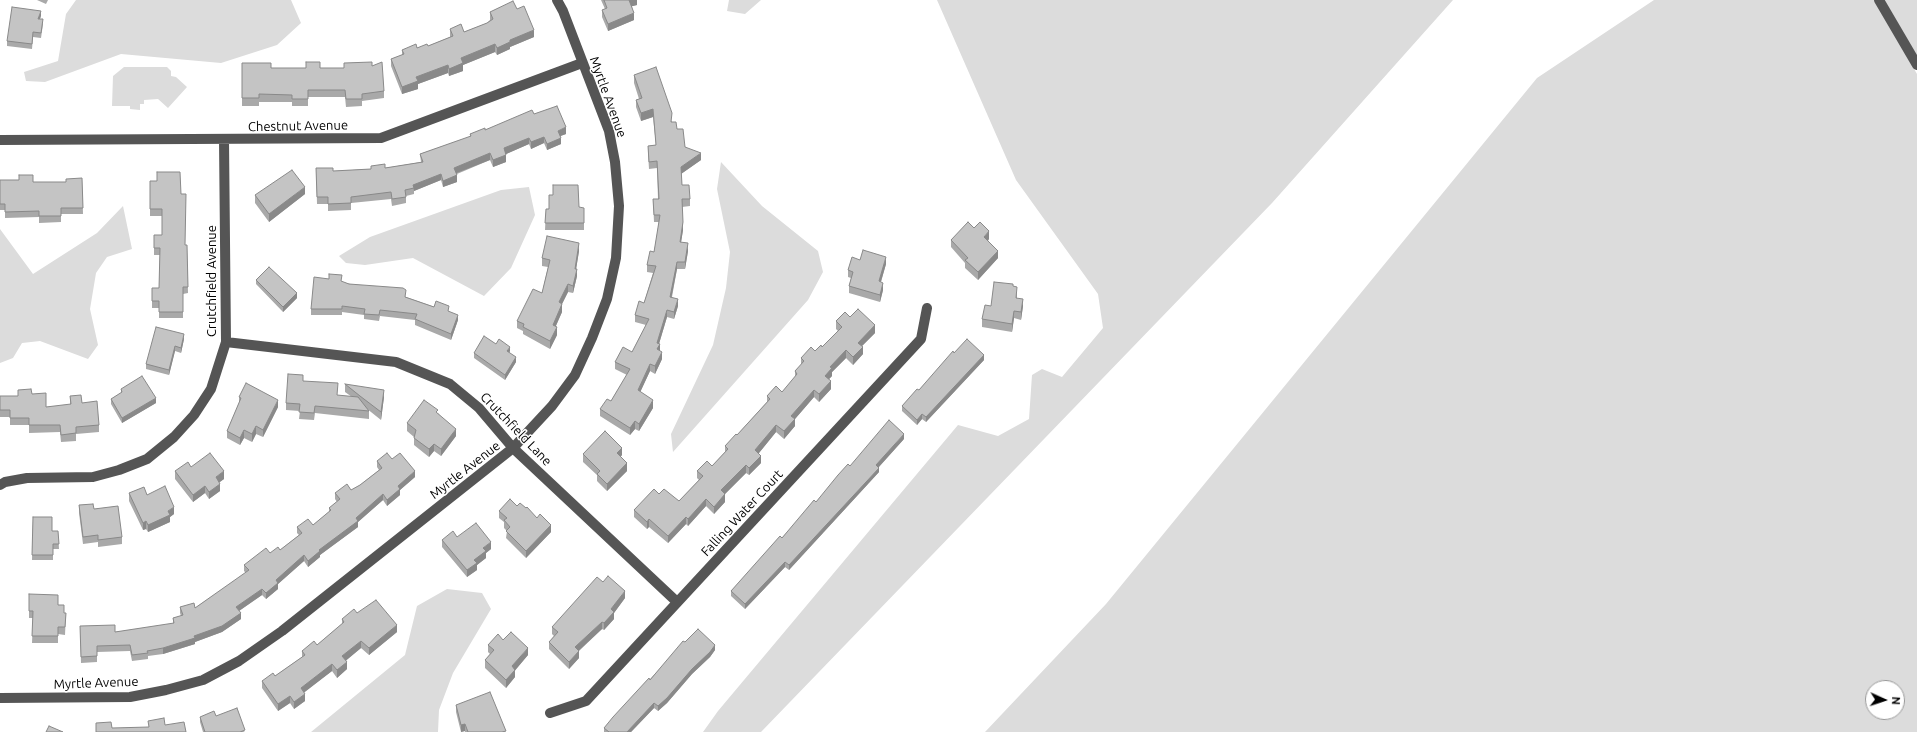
<!DOCTYPE html>
<html>
<head>
<meta charset="utf-8">
<style>
  body { margin:0 }
  #map { position:relative; width:1917px; height:732px; overflow:hidden; background:#fff; font-family:Ubuntu,sans-serif }
  canvas { display:block }
  .north { position:absolute; left:1865px; top:680px; width:40px; height:40px; box-sizing:border-box; background:#fff; border:1px solid #999; border-radius:50%; rotate:93deg; font-size:11px; font-weight:700; line-height:16px; text-align:center; color:#000 }
  .north::after { content:''; display:block; margin:auto; width:14px; height:18px; background:#000; clip-path:polygon(50% 0,100% 100%,50% 72%,0 100%) }
</style>
</head>
<body>
<div id="map">
<canvas width="1917" height="732"></canvas>
<div class="north">N</div>
</div>
<script>
const g = document.querySelector('canvas').getContext('2d');
g.lineJoin = 'round';
function fill(path, color) {
  g.fillStyle = color;
  g.fill(path, 'evenodd');
}
function poly(rows) {
  const path = new Path2D();
  for (const r of rows) {
    path.moveTo(r[0], r[1]);
    for (let i = 2; i < r.length; i += 2) path.lineTo(r[i], r[i + 1]);
  }
  return path;
}
function strokePath(path, color, width, dash) {
  g.strokeStyle = color;
  g.lineWidth = width;
  g.lineCap = dash ? 'butt' : 'round';
  g.setLineDash(dash || []);
  g.stroke(path);
}
function drawText(font, color, halo, rows, align = 'center') {
  g.font = font + ' Ubuntu,sans-serif';
  g.lineWidth = 3;
  g.setLineDash([]);
  g.textBaseline = 'middle';
  g.strokeStyle = halo;
  g.fillStyle = color;
  for (const [text, x, y, turn = 0] of rows) {
    g.save();
    g.translate(x, y);
    g.rotate((+turn || 0) * Math.PI / 180);
    g.textAlign = isNaN(turn) ? turn : align;
    if (halo) g.strokeText(text, 0, 0);
    g.fillText(text, 0, 0);
    g.restore();
  }
}
const green = poly([
  [76,0,291,0,301,23,277,45,221,63,121,54,45,82,26,81,24,72,58,61,66,14],
  [729,0,761,0,745,14,727,11],
  [937,0,1453,0,1272,203,761,732,703,732,718,711,958,425,998,436,1029,419,1032,375,1042,369,1062,377,1103,328,1098,294,1016,180],
  [1654,0,1874,0,1917,74,1917,732,985,732,1106,604,1537,78],
  [1873,688,1897,688,1897,712,1873,712],
  [1884,0,1917,0,1917,56],
  [124,67,167,67,171,71,171,76,176,77,187,87,168,108,158,99,144,100,144,104,140,104,140,110,130,109,130,106,112,106,113,76],
  [721,162,762,206,818,251,823,272,808,300,673,452,671,434,713,345,726,288,730,252,717,189],
  [529,187,535,215,511,268,484,296,413,258,365,265,346,263,339,256,370,237,501,190],
  [123,206,132,249,107,257,96,273,90,309,98,345,88,359,40,341,22,343,13,358,0,363,0,229,33,274,97,233],
  [447,589,482,593,491,609,453,673,439,710,438,732,311,732,405,655,417,606]
]);
const minor = poly([
  [1879,0,1917,65],
  [0,140,381,138,582,63],
  [226,342,396,362,450,384,479,408,513,448,677,602],
  [0,485,5,482,27,478,93,477,119,470,147,459,174,437,194,415,211,389,226,342,224,140],
  [0,698,130,697,166,690,203,680,239,661,282,631,513,448,552,406,575,375,592,338,607,299,616,258,619,206,615,162,609,131,563,11,557,0],
  [550,713,586,701,921,339,927,308]
]);
const wall = poly([
  [37,0,48,0,46,4],
  [601,0,637,0,637,5,632,6,634,20,608,31,602,17,602,10,605,9],
  [517,9,534,37,510,47,510,49,497,55,495,52,463,65,463,71,449,76,448,73,418,84,418,89,402,94,391,66,391,59,402,55,402,50,428,46,450,37,450,29,464,32,487,23,490,20,490,12],
  [41,16,40,19,43,24,41,38,33,37,32,49,7,46,7,41],
  [242,63,271,68,344,68,372,66,384,91,384,98,362,101,362,106,346,107,345,97,308,97,308,106,292,106,292,102,259,102,259,106,242,106],
  [634,75,672,122,677,129,685,147,701,160,681,174,682,185,690,199,690,206,682,207,683,230,681,242,688,251,685,269,677,269,672,297,678,306,674,319,667,317,659,344,660,351,662,359,655,374,650,371,640,392,653,408,639,431,635,429,630,435,600,416,600,409,611,401,627,375,615,369,615,362,632,352,646,325,635,322,635,315,644,303,653,273,647,272,647,265,654,252,659,222,654,222,653,199,658,199,657,168,649,169,648,153,648,146,656,145,653,117,641,121,636,107,636,100,639,99,634,83],
  [534,114,566,134,560,136,561,144,547,150,544,143,531,149,529,144,506,154,506,162,493,167,490,160,457,174,457,182,443,187,441,180,414,191,414,194,406,196,406,203,392,206,391,199,351,203,351,210,328,211,328,204,317,204,316,168,333,171,371,169,371,166,385,168,421,162,420,154,470,137,470,134,485,130],
  [82,178,83,214,61,214,61,222,39,223,39,217,5,218,5,210,0,210,0,180,33,182,66,182],
  [150,181,181,194,185,245,187,245,188,293,183,294,183,318,159,318,159,308,152,308,152,288,159,288,160,255,154,255,154,235,162,235,162,216,150,216],
  [305,194,269,222,255,203,255,195],
  [584,208,584,230,545,230,546,209],
  [974,228,989,239,988,241,998,258,978,280,965,268,965,263,951,247,951,240],
  [579,251,576,269,577,276,573,293,568,292,562,304,562,312,556,326,557,335,550,349,523,334,523,331,517,328,517,321,542,293,548,267,542,266,542,258],
  [860,260,886,264,881,282,883,290,880,302,849,293,849,286,851,278,848,277,848,270],
  [329,279,406,297,449,312,458,320,451,340,415,325,415,320,380,316,379,321,364,319,364,315,342,312,342,315,311,315,311,309],
  [256,280,297,298,283,312,256,284],
  [1013,286,1017,294,1017,298,1023,306,1021,320,1014,318,1012,332,982,327,982,319,991,306],
  [850,317,875,333,862,346,863,354,853,365,846,358,832,372,832,376,829,379,831,389,819,402,814,397,795,419,795,426,784,439,776,432,758,454,761,463,749,475,746,473,725,494,725,502,714,514,706,506,688,526,686,524,668,543,649,527,647,529,634,517,634,510,659,494,679,501,699,480,697,478,697,471,712,466,725,452,725,446,737,435,767,402,767,396,782,392,795,377,795,371,801,365,801,358,822,347,838,331,836,329,836,321],
  [184,339,181,353,175,351,169,375,146,369,146,364],
  [496,344,510,351,509,353,516,362,505,380,474,358,474,353],
  [954,353,984,360,926,422,922,419,917,425,902,411,902,406,919,390],
  [303,381,338,396,352,397,345,392,345,384,384,397,381,420,366,408,369,411,369,419,315,413,314,420,299,419,300,411,286,410,286,403],
  [121,389,156,403,122,423,111,404,111,399,121,393],
  [32,394,46,407,70,405,70,396,82,403,99,425,99,432,76,434,76,441,61,442,60,432,29,433,29,425,10,425,10,417,0,417,0,396,18,396],
  [239,397,278,407,263,437,256,434,252,442,244,438,240,445,227,438,227,431,239,403],
  [438,413,456,436,441,456,434,451,429,457,414,445,414,437,407,431,407,423],
  [904,439,879,467,879,472,789,570,785,567,745,609,731,596,731,591,816,502,850,466],
  [583,454,622,455,620,457,627,471,607,491,597,481,597,475,583,462],
  [392,459,415,477,400,490,400,495,387,506,383,500,358,522,358,527,320,555,320,557,308,567,304,561,278,584,278,589,266,599,262,595,239,611,241,619,222,632,195,642,195,644,163,654,148,656,148,659,132,661,130,651,97,652,97,662,81,663,80,626,115,632,173,624,173,618,181,616,180,613,180,607,195,608,246,573,244,571,244,565,270,553,280,550,299,535,297,533,297,527,313,525,329,512,329,508,337,502,335,499,335,493,351,490,360,485,379,470,377,467,377,461],
  [191,467,224,479,219,482,220,491,209,499,205,493,193,502,175,479,175,471],
  [129,493,147,495,174,514,170,517,170,522,148,532,146,529,143,530,129,501],
  [79,505,94,509,122,537,122,544,98,547,98,542,83,544,79,513],
  [517,506,551,532,526,558,506,538,507,531,504,528,504,522,499,518,499,511],
  [33,517,52,531,58,531,59,549,53,549,53,560,32,560],
  [457,537,491,549,486,553,486,558,477,565,477,570,467,577,442,547,442,540],
  [603,582,625,598,614,613,614,619,604,630,602,629,579,651,579,658,569,669,549,649,549,642,554,636,552,634,552,627],
  [29,594,58,605,64,613,66,613,65,635,58,634,58,643,32,643,33,618,29,618],
  [357,613,397,632,369,655,361,648,346,660,347,669,337,678,332,671,304,692,305,701,294,709,290,703,278,711,262,688,262,681,275,676,302,657,302,651,317,645,342,624,342,619],
  [685,642,715,650,710,657,692,674,667,703,658,711,654,708,631,732,604,732,604,728],
  [488,645,528,655,515,670,515,677,506,688,485,668,485,660,490,654,488,652],
  [456,705,506,732,465,732,465,731,461,732,456,712],
  [216,716,245,732,203,732,200,722,200,717]
]);
const shadedWall = poly([
  [629,0,637,0,637,5,629,7],
  [41,11,41,16,38,23,38,19],
  [634,13,634,20,608,31,608,24],
  [534,30,534,37,510,47,510,49,497,55,497,48,510,40],
  [495,44,495,52,463,65,463,71,449,76,449,69,461,58],
  [448,65,448,73,418,84,418,89,402,94,402,87,416,77],
  [653,109,653,117,641,121,641,113],
  [566,127,566,134,558,137,558,131],
  [544,137,544,143,531,149,531,142],
  [529,138,529,144,504,155,504,148],
  [561,138,561,144,547,150,547,144],
  [490,153,490,160,454,174,454,168],
  [701,153,701,160,681,174,681,167],
  [506,155,506,162,493,167,493,160],
  [441,174,441,180,414,191,413,185],
  [457,175,457,182,443,187,443,181],
  [305,187,305,194,269,222,269,214],
  [683,222,683,230,680,249,680,242],
  [989,231,989,239,984,244,984,237],
  [579,243,579,251,575,276,575,269],
  [688,243,688,251,685,269,685,262],
  [998,251,998,258,978,280,978,272],
  [886,257,886,264,879,288,879,281],
  [677,262,677,269,670,304,670,297],
  [577,269,577,276,573,293,573,286],
  [883,283,883,290,880,302,880,295],
  [568,284,568,292,559,310,559,302],
  [297,293,297,298,283,312,283,307],
  [678,299,678,306,674,319,674,312],
  [1023,299,1023,306,1021,320,1021,312],
  [562,304,562,312,553,332,553,325],
  [667,310,667,317,658,347,660,344,660,351,657,357,657,343],
  [1014,311,1014,318,1012,332,1012,324],
  [458,315,458,320,451,340,451,334],
  [875,325,875,333,858,350,858,343],
  [557,327,557,335,550,349,550,341],
  [184,334,184,339,181,353,181,348],
  [175,346,175,351,169,375,169,370],
  [510,347,510,351,507,356,507,351],
  [863,347,863,354,853,365,853,357],
  [846,350,846,358,832,372,832,376,825,383,825,376,830,367],
  [662,352,662,359,655,374,655,366],
  [984,355,984,360,926,422,926,417],
  [516,357,516,362,505,380,505,375],
  [650,364,650,371,638,397,638,390],
  [831,381,831,389,819,402,819,394],
  [384,390,384,397,381,420,381,412],
  [814,390,814,397,795,419,795,426,784,439,784,431,791,416],
  [156,398,156,403,122,423,122,418],
  [278,400,278,407,263,437,263,430],
  [653,400,653,408,639,431,639,424],
  [922,414,922,419,917,425,917,420],
  [635,421,635,429,630,435,630,428],
  [776,425,776,432,755,458,755,450],
  [256,426,256,434,252,442,252,434],
  [456,429,456,436,441,456,441,449],
  [244,430,244,438,240,445,240,438],
  [904,434,904,439,876,470,876,465],
  [434,444,434,451,429,457,429,449],
  [622,448,622,455,617,461,617,453],
  [761,456,761,463,749,475,749,468],
  [627,463,627,471,607,491,607,484],
  [746,465,746,473,721,498,721,490],
  [879,468,879,472,789,570,789,565],
  [224,471,224,479,216,485,216,477],
  [415,471,415,477,400,490,400,495,387,506,387,500,398,486],
  [220,484,220,491,209,499,209,492],
  [205,486,205,493,193,502,193,495],
  [383,494,383,500,358,522,358,527,320,555,320,557,308,567,308,561,319,550],
  [725,494,725,502,714,514,714,507],
  [706,499,706,506,688,526,688,519],
  [174,507,174,514,170,517,170,522,148,532,148,525],
  [686,517,686,524,668,543,668,536],
  [649,519,649,527,647,529,647,522],
  [146,521,146,529,143,530,143,523],
  [551,525,551,532,526,558,526,551],
  [491,542,491,549,486,553,486,558,477,565,477,570,467,577,467,570,483,548],
  [304,555,304,561,278,584,278,589,266,599,266,593,276,580],
  [785,562,785,567,745,609,745,604],
  [262,589,262,595,236,613,236,607],
  [625,591,625,598,614,613,614,619,604,630,604,623,611,609],
  [241,613,241,619,222,632,195,642,195,644,163,654,163,648,194,636],
  [602,622,602,629,575,654,575,647],
  [397,625,397,632,369,655,369,648],
  [361,641,361,648,342,664,342,656],
  [715,645,715,650,710,657,692,674,667,703,658,711,658,706,692,669],
  [528,648,528,655,513,673,515,670,515,677,506,688,506,680,512,666],
  [579,651,579,658,569,669,569,662],
  [347,662,347,669,337,678,337,670],
  [332,664,332,671,301,695,301,688],
  [305,694,305,701,294,709,294,702],
  [290,696,290,703,278,711,278,704],
  [654,703,654,708,631,732,627,732],
  [465,724,465,731,461,732,461,725]
]);
const building = poly([
  [604,0,629,0,634,13,608,24,602,10,607,8,604,0],
  [513,1,517,9,524,6,534,30,510,40,510,42,497,48,495,44,461,58,463,63,449,69,448,65,416,77,418,81,402,87,391,59,404,54,402,50,416,44,417,48,427,44,428,46,453,36,450,29,461,24,464,32,487,23,493,19,490,12,513,1],
  [12,7,41,11,38,19,43,19,41,33,33,32,32,44,7,41,12,7],
  [306,62,320,62,320,68,344,68,344,63,372,62,372,66,382,62,384,91,362,94,362,99,346,99,345,90,308,90,308,99,292,99,292,95,259,94,259,98,242,98,242,63,271,63,271,68,306,68,306,62],
  [656,67,672,113,671,122,676,122,677,129,683,129,685,147,701,153,681,167,682,185,689,185,690,199,682,199,683,222,680,242,688,243,685,262,677,262,670,297,678,299,674,312,667,310,657,343,660,344,657,349,662,352,655,366,650,364,638,390,653,400,639,424,635,421,630,428,600,409,607,399,611,401,630,369,615,362,623,347,632,352,649,319,635,315,639,301,644,303,656,266,647,265,650,251,654,252,660,215,654,215,653,199,659,199,657,161,649,162,648,146,656,145,653,109,641,113,636,100,642,98,634,75,656,67],
  [557,106,566,127,558,131,561,138,547,144,544,137,531,142,529,138,504,148,506,155,493,160,490,153,454,168,457,175,443,181,441,174,413,185,414,188,405,190,406,197,392,199,391,192,351,197,351,203,328,204,328,197,317,197,316,168,333,168,333,171,371,169,371,166,385,164,385,168,423,162,420,154,471,136,470,134,485,128,485,130,532,110,534,114,557,106],
  [292,170,305,187,269,214,255,195,292,170],
  [157,172,180,172,181,194,186,194,185,245,187,245,188,287,183,287,183,312,159,312,159,301,152,301,152,288,159,288,160,248,154,248,154,235,162,235,162,209,150,209,150,181,157,181,157,172],
  [19,175,33,175,33,182,66,182,66,179,82,178,83,208,61,208,61,216,39,216,39,211,5,212,5,204,0,204,0,180,19,180,19,175],
  [553,185,578,185,579,207,584,208,584,223,545,223,546,209,549,209,549,195,553,195,553,185],
  [968,222,974,228,980,222,989,231,984,237,998,251,978,272,965,260,968,258,951,240,968,222],
  [547,236,579,243,575,269,577,269,573,286,568,284,559,302,562,304,553,325,557,327,550,341,523,327,524,324,517,321,533,289,542,293,550,260,542,258,547,236],
  [863,250,886,257,879,281,883,283,880,295,849,286,853,272,848,270,852,257,860,260,863,250],
  [269,267,297,293,283,307,256,280,269,267],
  [329,274,342,275,341,281,349,284,403,288,406,290,405,297,434,307,436,301,449,306,448,311,458,315,451,334,415,319,417,314,380,310,379,315,364,314,365,309,342,306,342,309,311,309,314,277,329,279,329,274],
  [994,282,1013,284,1013,286,1017,287,1016,298,1023,299,1021,312,1014,311,1012,324,982,319,985,305,991,306,994,282],
  [858,309,875,325,858,343,863,347,853,357,846,350,830,367,832,368,825,376,831,381,819,394,814,390,791,416,795,419,784,431,776,425,755,450,761,456,749,468,746,465,721,490,725,494,714,507,706,499,688,519,686,517,668,536,649,519,647,522,634,510,654,489,659,494,664,489,679,501,703,476,697,471,707,461,712,466,728,449,725,446,736,434,737,435,770,399,767,396,776,386,782,392,797,374,795,371,804,361,801,358,811,347,815,351,821,345,822,347,842,327,836,321,845,312,850,317,858,309],
  [156,327,184,334,181,348,175,346,169,370,146,364,156,327],
  [484,336,496,344,499,339,510,347,507,351,516,357,505,375,474,353,484,336],
  [967,339,984,355,926,417,922,414,917,420,902,406,917,389,919,390,953,351,954,353,967,339],
  [288,374,303,375,303,381,338,383,337,395,358,397,369,411,315,406,314,413,299,412,300,404,286,403,288,374],
  [142,376,156,398,122,418,111,399,122,392,121,389,142,376],
  [246,383,278,400,263,430,256,426,252,434,244,430,240,438,227,431,241,398,239,397,246,383],
  [345,384,384,390,381,412,360,396,345,384],
  [31,389,32,394,46,393,46,407,71,404,70,396,81,395,82,403,97,401,99,425,76,427,76,433,61,435,60,425,29,425,29,418,10,418,10,410,0,410,0,396,18,396,18,390,31,389],
  [424,400,438,410,436,412,456,429,441,449,434,444,429,449,414,438,416,430,407,423,424,400],
  [889,420,904,434,876,465,879,468,789,565,785,562,745,604,731,591,780,536,782,538,814,500,816,502,838,475,848,464,850,466,889,420],
  [605,431,622,448,617,453,627,463,607,484,597,474,600,471,583,454,605,431],
  [210,453,224,471,216,477,220,484,209,492,205,486,193,495,175,471,188,462,191,467,210,453],
  [387,453,392,459,400,453,415,471,398,486,400,489,387,500,383,494,356,518,358,521,319,550,320,551,308,561,304,555,276,580,278,583,266,593,262,589,236,607,241,613,222,626,194,636,195,638,163,648,147,651,148,653,132,655,130,645,97,646,97,656,81,657,80,626,115,625,115,632,174,623,173,618,183,615,180,607,194,603,195,608,249,570,244,565,266,548,270,553,278,547,280,550,302,533,297,527,308,519,313,525,331,510,329,508,340,499,335,493,347,484,351,490,360,485,382,468,377,461,387,453],
  [165,486,174,507,168,511,170,515,148,525,146,521,143,523,129,493,144,487,147,495,165,486],
  [510,499,517,506,520,503,526,508,527,507,537,518,540,514,551,525,526,551,506,531,510,527,504,520,507,518,499,511,510,499],
  [93,504,94,509,118,506,122,537,98,540,98,535,83,537,79,505,93,504],
  [33,517,52,517,52,531,58,531,59,544,53,544,53,555,32,555,33,517],
  [476,523,491,542,483,548,486,551,474,560,477,563,467,570,442,540,453,531,457,537,476,523],
  [608,576,625,591,611,609,614,612,604,623,602,622,575,647,579,651,569,662,549,642,558,632,552,627,597,577,603,582,608,576],
  [29,594,58,595,58,605,64,605,64,613,66,613,65,627,58,627,58,636,32,636,33,611,29,611,29,594],
  [376,600,397,625,369,648,361,641,342,656,347,662,337,670,332,664,301,688,305,694,294,702,290,696,278,704,262,681,273,673,275,676,305,655,302,651,314,641,317,645,344,622,342,619,354,609,357,613,376,600],
  [698,629,715,645,710,652,692,669,667,698,658,706,654,703,627,732,609,732,604,728,613,717,649,678,650,680,683,641,685,642,698,629],
  [511,632,528,648,512,666,515,670,506,680,485,660,494,650,488,645,498,634,503,640,511,632],
  [490,692,506,731,502,732,468,732,465,724,461,725,456,705,490,692],
  [237,708,245,730,240,732,205,732,200,717,214,711,216,716,237,708],
  [164,718,165,725,184,722,186,732,96,732,96,723,111,722,112,728,149,727,148,721,164,718],
  [49,726,63,732,46,732,49,726]
]);
const streetNames = [
  ["Myrtle Avenue",608,97,70],
  ["Chestnut Avenue",298,126,-1],
  ["Crutchfield Avenue",212,281,-90],
  ["Crutchfield Lane",516,429,46],
  ["Myrtle Avenue",465,470,-38],
  ["Falling Water Court",742,513,-47],
  ["Myrtle Avenue",96,683,-2]
];
fill(green, '#dcdcdc');
strokePath(minor, '#555', 10);
fill(wall, '#a9a9a9');
fill(shadedWall, '#898989');
fill(building, '#c4c4c4');
strokePath(building, '#898989', 1);
drawText('13px', '#000', '#fff', streetNames);
</script>
</body>
</html>
